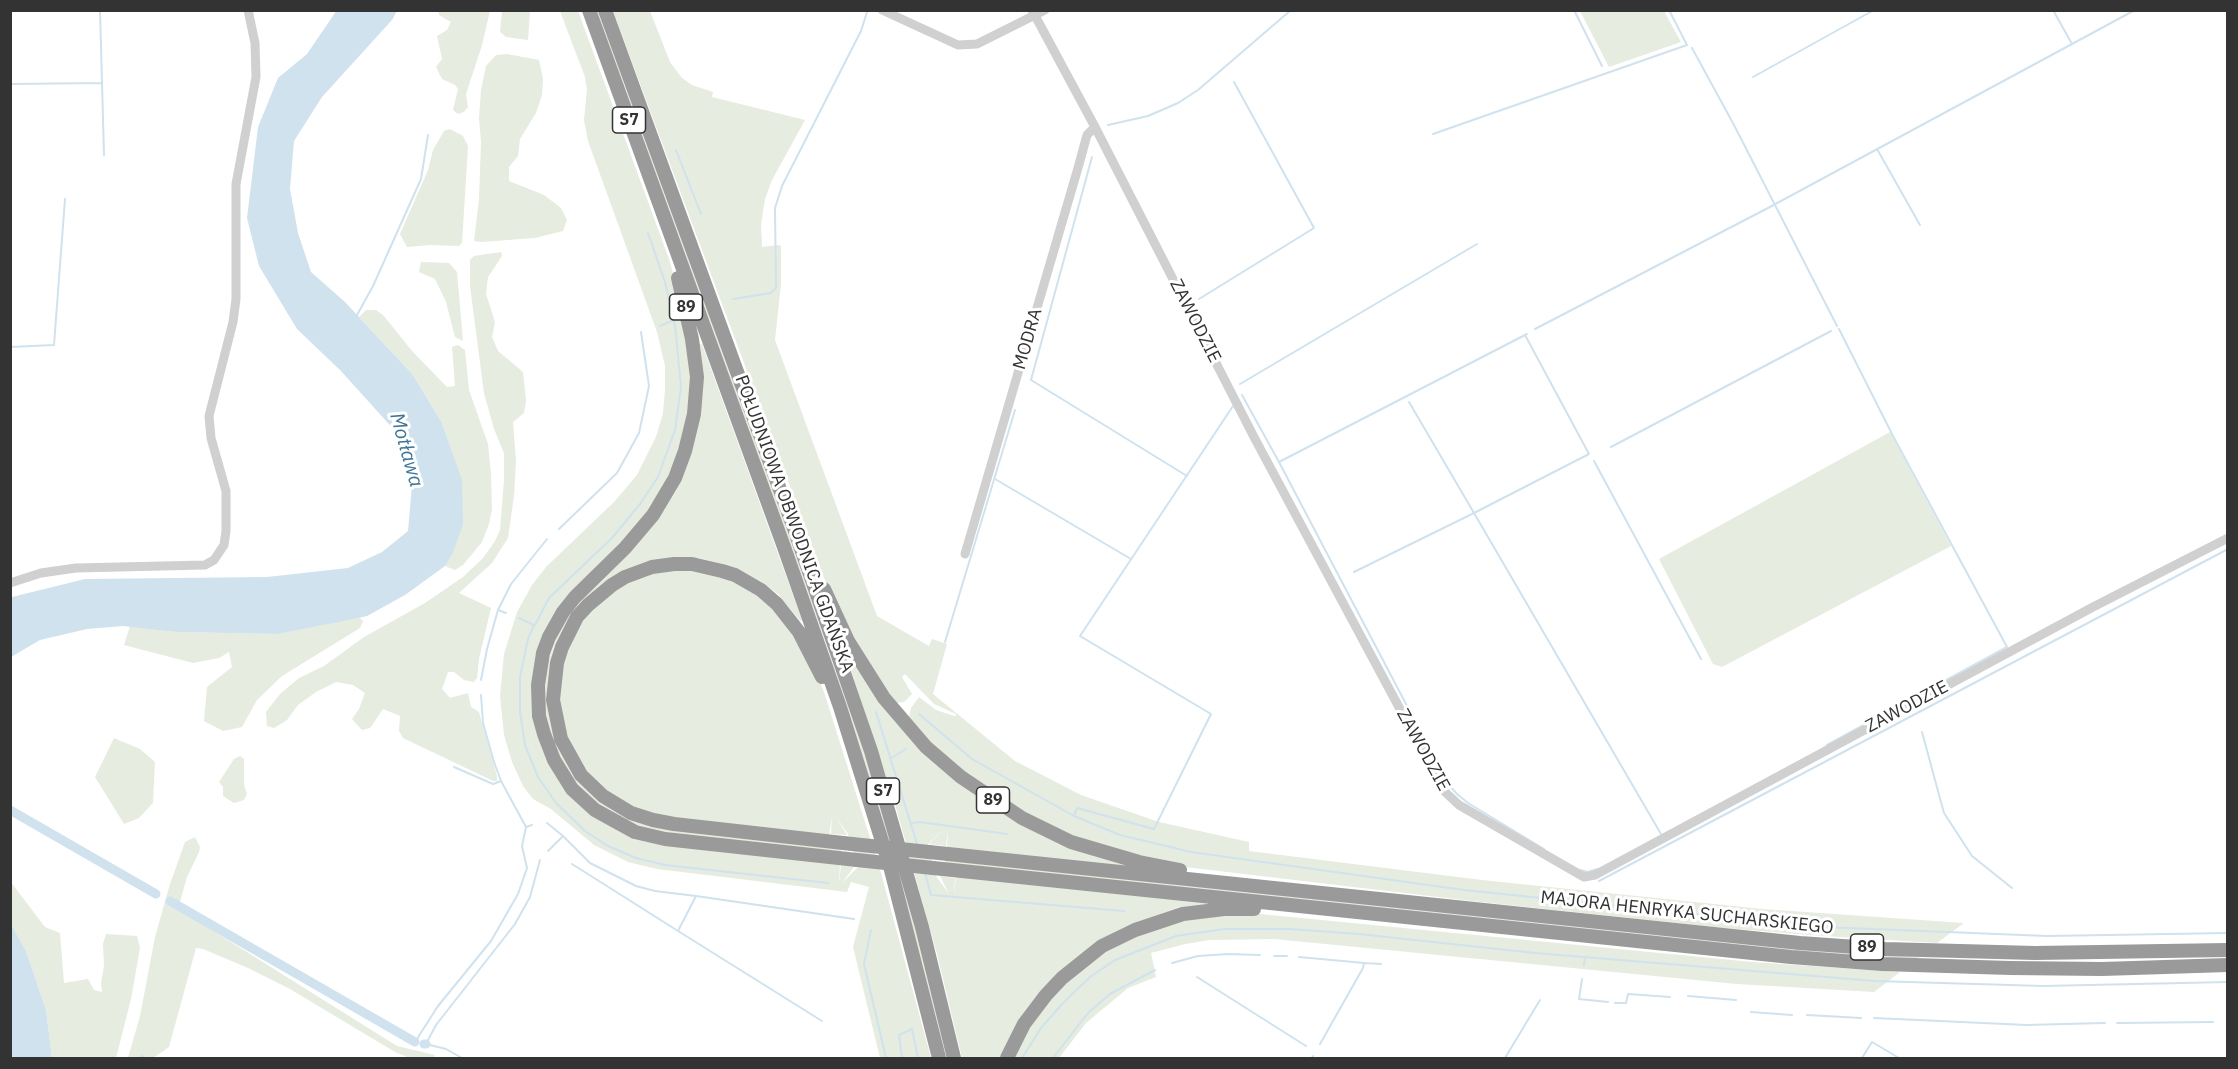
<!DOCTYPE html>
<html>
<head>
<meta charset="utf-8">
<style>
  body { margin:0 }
  #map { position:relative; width:2238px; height:1069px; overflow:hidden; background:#fff; font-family:"IBM Plex Sans",sans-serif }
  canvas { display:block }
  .frame { position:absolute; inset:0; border:12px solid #333; pointer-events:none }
</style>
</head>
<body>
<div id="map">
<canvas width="2238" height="1069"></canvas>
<div class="frame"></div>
</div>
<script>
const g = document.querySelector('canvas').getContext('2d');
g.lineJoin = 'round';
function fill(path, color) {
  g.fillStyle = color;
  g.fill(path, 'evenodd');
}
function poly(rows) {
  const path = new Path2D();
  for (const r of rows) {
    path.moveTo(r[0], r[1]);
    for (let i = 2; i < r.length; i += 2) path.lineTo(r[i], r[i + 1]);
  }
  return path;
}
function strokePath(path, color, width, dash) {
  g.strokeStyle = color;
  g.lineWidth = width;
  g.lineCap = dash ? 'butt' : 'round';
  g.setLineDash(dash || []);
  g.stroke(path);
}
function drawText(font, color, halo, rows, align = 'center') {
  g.font = font + ' "IBM Plex Sans",sans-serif';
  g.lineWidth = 6;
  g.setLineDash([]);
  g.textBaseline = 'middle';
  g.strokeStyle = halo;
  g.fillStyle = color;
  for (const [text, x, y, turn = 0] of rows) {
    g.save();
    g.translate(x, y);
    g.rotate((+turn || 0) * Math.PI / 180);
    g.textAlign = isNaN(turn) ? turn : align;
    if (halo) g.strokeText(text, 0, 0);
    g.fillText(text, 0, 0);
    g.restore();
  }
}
const green = poly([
  [438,11,490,11,482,45,466,94,468,107,464,112,458,114,453,110,458,89,455,85,442,79,436,67,442,59,437,36,447,30,451,22,439,15],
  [502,11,530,11,528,40,506,37,500,32],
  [560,11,578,11,669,259,680,297,690,355,691,397,681,444,665,484,647,513,545,633,540,741,604,822,840,863,839,884,841,865,854,867,842,883,858,867,848,834,836,817,847,835,831,834,832,817,829,836,657,816,628,805,603,789,585,770,568,740,559,697,562,665,574,634,588,614,604,598,628,582,660,571,695,570,727,577,770,602,811,661,824,692,881,873,931,1058,880,1058,853,947,869,887,851,882,847,892,657,869,628,862,594,845,551,809,533,799,523,786,512,762,504,735,500,696,504,654,517,612,532,585,546,567,614,502,637,475,656,437,663,413,665,390,665,366,657,332,588,141,584,120,587,90,585,77],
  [595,11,600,11,792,538,859,734,903,877,949,1058,944,1058,914,935],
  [613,11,650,11,670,62,682,78,692,85,713,92,712,97,805,120,772,180,765,199,761,225,762,247,778,245,781,246,781,284,775,340,877,616,929,646,932,639,947,644,933,694,1015,761,1081,795,1159,822,1249,842,1249,851,1482,880,1762,909,1964,923,1937,943,1809,935,1713,927,1472,901,1168,865,1086,843,1024,815,937,752,909,717,911,708,919,697,936,710,954,716,956,716,956,714,934,704,905,674,902,677,912,694,904,702,895,703,878,682,830,594],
  [1580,11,1664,11,1681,42,1609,67],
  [507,54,539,60,543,79,542,95,536,113,520,139,518,156,509,167,509,181,544,195,561,208,567,220,563,231,535,238,481,242,474,241,479,199,481,142,479,118,481,90,486,66,496,55],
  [450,129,463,136,468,146,462,243,459,246,430,245,407,247,400,234,428,170,433,150,444,131],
  [501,252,502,256,488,277,486,294,495,322,492,337,498,351,523,372,526,401,524,413,513,422,516,461,514,496,508,538,492,563,459,593,491,608,479,659,477,678,474,682,464,680,454,672,448,672,442,689,450,698,468,693,471,707,479,712,497,776,497,781,493,781,403,738,399,731,400,716,383,709,370,728,362,730,352,719,359,709,365,693,353,685,336,682,316,692,298,705,287,720,274,728,267,726,266,712,280,694,299,678,324,666,364,637,425,603,463,577,483,558,495,541,500,530,504,480,504,453,494,429,484,393,470,286,470,260,474,256],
  [421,262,449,263,457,272,463,341,455,337,446,302,435,279,419,272],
  [366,310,376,310,384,316,412,351,447,387,455,386,452,347,458,345,465,350,469,390,488,444,491,474,492,509,489,524,482,542,463,565,455,570,445,566,452,555,462,481,442,423,413,375,359,317],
  [700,344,702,344,802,620,800,621,778,594,762,582,736,568,699,558,669,559,572,616,550,719,612,809,841,848,841,852,705,838,656,831,632,824,596,803,573,780,556,752,546,719,544,702,546,667,559,631,569,614,687,463,702,368],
  [1890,432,1951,546,1722,667,1713,664,1659,559],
  [359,617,363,621,360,628,282,676,257,700,242,727,223,731,204,721,207,687,232,667,229,652,219,658,193,663,124,645,130,626,176,632,278,634],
  [842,643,961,782,1134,866,1134,868,947,849,948,829,946,846,929,844,945,828,928,844,936,876,949,894,940,876,955,878,954,895,956,876,1232,904,1089,951,1003,1058,962,1058,937,954,896,808],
  [114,738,140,749,155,762,153,803,139,818,124,824,95,777],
  [240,756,244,759,244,785,247,794,244,800,234,803,223,796,223,787,219,782,234,759],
  [195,837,200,847,199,852,187,877,178,909,397,1046,435,1055,433,1058,410,1058,395,1052,290,989,248,968,203,949,196,948,169,1047,153,1058,128,1058,140,1016,155,937,170,884,185,842],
  [945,859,1922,955,1916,960,1794,952,945,863],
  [10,881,45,927,60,933,64,983,88,979,94,990,102,992,101,983,104,966,103,944,106,934,137,936,140,948,131,999,116,1058,52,1058,46,1010,26,951,11,924],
  [1250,913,1752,962,1900,972,1874,992,1737,984,1274,939,1210,940,1185,944,1151,953,1156,977,1128,988,1086,1023,1059,1058,1011,1058,1023,1034,1055,991,1105,949,1175,920]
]);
const water = poly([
  [337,10,397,11,392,20,322,97,294,141,290,189,298,233,311,272,345,302,413,375,442,423,462,480,463,525,452,555,445,566,405,595,367,616,348,620,278,634,176,632,123,626,87,629,40,640,11,657,10,598,12,597,85,579,267,577,348,568,382,552,408,531,412,485,396,432,341,371,297,329,259,266,247,218,258,127,278,78,307,54],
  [11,924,26,951,46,1010,52,1058,11,1058]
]);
const stream = poly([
  [100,10,104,155],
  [1574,10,1602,66],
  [2053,10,2072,44],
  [1692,48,1734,125,1837,326],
  [1753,77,1874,10],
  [10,84,102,83],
  [1108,125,1148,116,1178,103,1198,90,1291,10],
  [1433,134,1687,45,1669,10],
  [1877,149,1920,225],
  [676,150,701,214],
  [1092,157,1031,380,1187,476],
  [733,299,771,293,776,288,775,208,782,186,861,31,867,12],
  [1199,299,1314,228,1234,82],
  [357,315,373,286,421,179,428,135],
  [660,326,674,320],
  [1535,329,1768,208,2135,10],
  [10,347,54,345,65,199],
  [1240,384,1477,244],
  [1242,395,1279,462,1527,334],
  [1409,402,1474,513,1589,454,1525,335],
  [1611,447,1831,331],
  [1594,461,1701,659],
  [1279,462,1448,784,1457,794,1468,803,1544,849],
  [995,479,1131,559],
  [559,529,617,473,639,433,649,386,641,332],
  [1354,572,1474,513,1661,834],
  [498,610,511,584,547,539],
  [519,618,534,625,528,639,520,677,520,712,525,745,538,777,556,803,585,831,608,846,636,858,665,865,828,883],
  [535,625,549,598,612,538,640,504,658,477,675,430,681,387,675,325,665,282,648,233],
  [945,642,1015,410],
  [481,680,487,649,498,610,506,613],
  [481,695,483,723,494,762,501,781,526,827],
  [876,712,918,847],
  [919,714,972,759,1074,816,1120,835,1191,852,1464,890,1822,927,2047,936,2228,933],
  [1922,732,1944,813,1972,856,2012,888],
  [1827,745,2007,647,1893,436,1839,329],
  [891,758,906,749],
  [454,767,493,784,501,781],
  [1074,816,1077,808,1154,829,1211,714,1080,636,1233,406],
  [547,823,563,836,548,851],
  [911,823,920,822,1007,834],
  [563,836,590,863,636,886,655,891,696,896,678,931,572,864],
  [1580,870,1588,872,1597,869],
  [925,873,931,895,1124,911],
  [1599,881,2228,549],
  [696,896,854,919],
  [871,930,864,964,886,1058],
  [678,931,822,1021],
  [1274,956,1287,956],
  [1299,957,1364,963],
  [1172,963,1198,956,1228,954,1260,955],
  [1584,965,1585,957],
  [1197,977,1306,1046],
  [1582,979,1579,999,1608,1002],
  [1688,996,1736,1000],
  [1615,1003,1626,1003,1628,994,1670,997],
  [1751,1012,1792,1015],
  [1807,1015,1861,1018],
  [1874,1018,2027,1025,2105,1023],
  [2117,1023,2213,1022],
  [415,1042,438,1006,491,941,518,894,527,868,522,846,526,827,532,825],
  [1320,1044,1363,968,1364,963,1381,964],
  [142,1058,141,1056,145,1058],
  [462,1058,446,1049,426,1044,436,1025,515,924,530,897,540,860],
  [902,1058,899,1035,912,1029,918,1058],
  [1022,1058,1041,1028,1063,1003,1090,977,1115,960,1176,936,1224,929,1289,929,1359,934,1535,953,1875,981,2043,986,2228,982],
  [1053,1058,1088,1013,1110,994,1155,970],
  [1312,1058,1313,1056],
  [1505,1058,1540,1000],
  [1862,1058,1872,1042,1899,1058]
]);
const canal = poly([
  [10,810,156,894],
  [170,901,415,1042],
  [424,1044,426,1044]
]);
const minor = poly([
  [882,10,958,45,977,44,1045,10],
  [1032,10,1095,127,1255,439,1444,791,1459,805,1584,877,1595,875,2093,607,2228,538],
  [965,554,1078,168,1087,135,1095,127],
  [10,583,41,573,76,568,205,565,214,560,224,545,226,531,226,491,211,438,209,416,233,322,236,299,236,184,256,77,255,43,248,10]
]);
const highway = poly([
  [589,10,784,547,840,707,891,870,939,1058],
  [605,10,794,528,871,751,922,927,954,1058],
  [678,278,692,339,697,377,694,414,685,451,675,478,653,515,625,548,575,597,563,612,549,637,543,653,538,685,539,716,544,734,554,760,572,789,595,810,635,832,665,839,857,860],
  [824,589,848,641,884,698,926,747,961,777,1022,818,1071,842,1139,862,1180,870],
  [822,677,799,632,777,604,761,590,735,575,722,571,692,564,674,564,652,567,625,577,612,585,588,605,577,617,562,647,557,663,553,700,561,739,581,775,603,796,631,813,653,820,674,824,852,844],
  [929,852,1800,943,1885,949,2035,953,2228,950],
  [933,868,1791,957,1882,964,2010,968,2102,969,2228,965],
  [1007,1058,1024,1024,1046,995,1062,978,1102,946,1135,930,1183,914,1224,909,1254,909]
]);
const highwayBridge = poly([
  [852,844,929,852],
  [857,860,933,868]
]);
const shields = [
  [629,120,33],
  [686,307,33],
  [883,791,33],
  [993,800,33],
  [1867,947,33]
];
const shieldNames = [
  ["S7",629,120],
  ["89",686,307],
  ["S7",883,791],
  ["89",993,800],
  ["89",1867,947]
];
const streetNames = [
  ["ZAWODZIE",1195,321,63],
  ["MODRA",1028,339,-74],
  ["POŁUDNIOWA OBWODNICA GDAŃSKA",794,524,70],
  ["ZAWODZIE",1907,707,-28],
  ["ZAWODZIE",1423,750,61],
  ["MAJORA HENRYKA SUCHARSKIEGO",1687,913,6]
];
const waterNames = [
  ["Motława",406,450,74]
];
fill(green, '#e6ecdf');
fill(water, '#cfe2ee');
strokePath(stream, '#cfe2ee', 2);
strokePath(canal, '#cfe2ee', 9);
strokePath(minor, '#d0d0d0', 9);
strokePath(highway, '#9a9a9a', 14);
strokePath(highwayBridge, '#9a9a9a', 14);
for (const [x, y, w] of shields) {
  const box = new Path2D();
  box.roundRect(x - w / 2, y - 13, w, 26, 4.5);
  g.fillStyle = '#fff';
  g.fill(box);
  strokePath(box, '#333', 1.5);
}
drawText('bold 16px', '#333', null, shieldNames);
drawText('18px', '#333', '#fff', streetNames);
drawText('italic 20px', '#3f7597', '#fff', waterNames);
</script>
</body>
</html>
